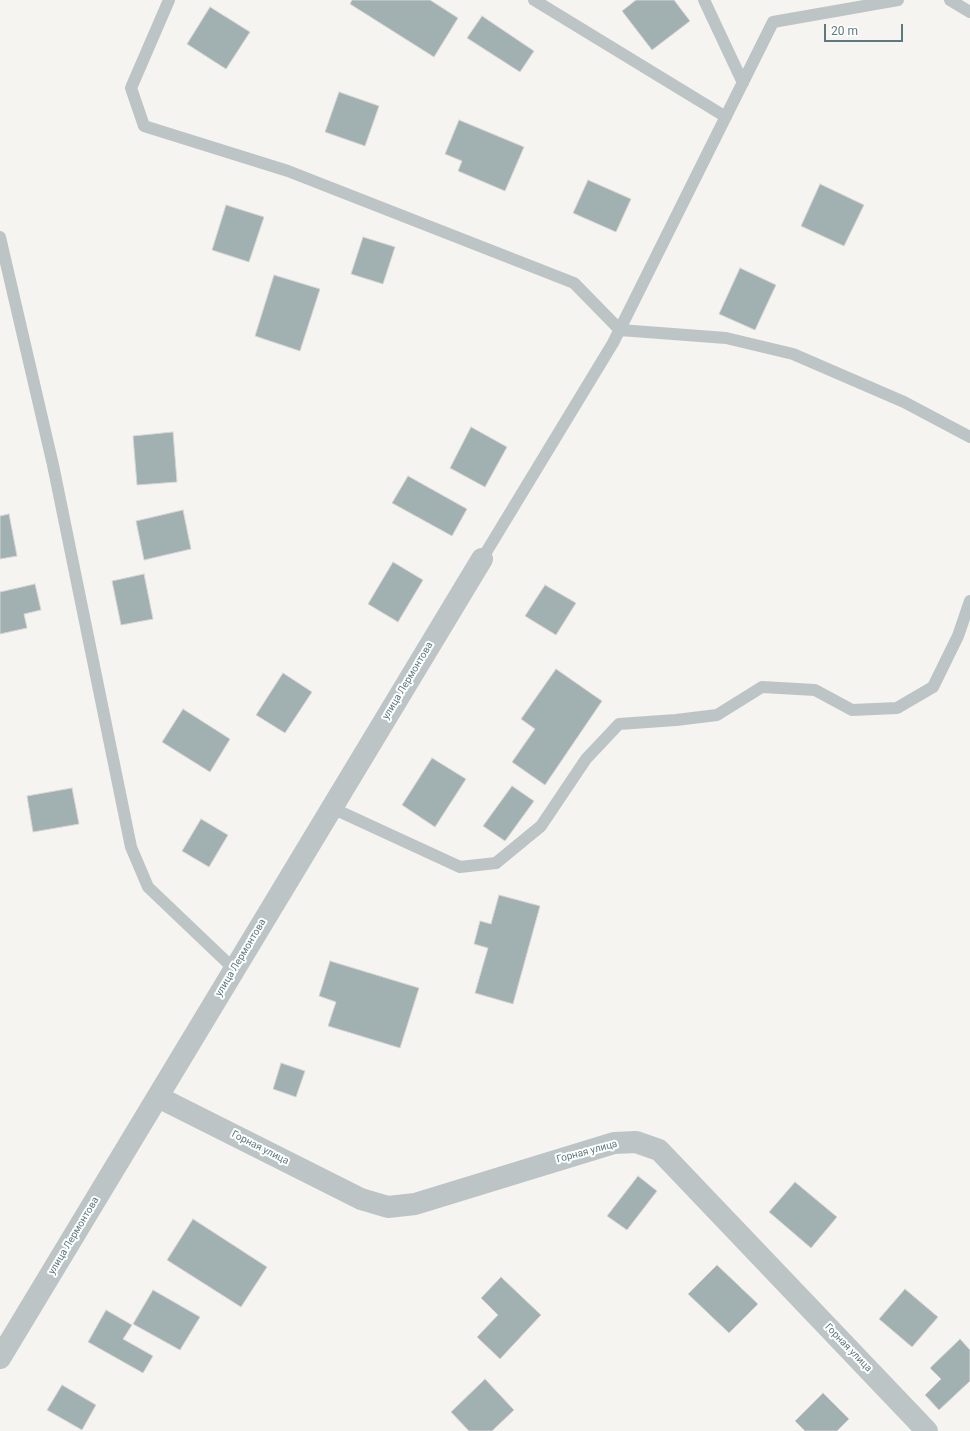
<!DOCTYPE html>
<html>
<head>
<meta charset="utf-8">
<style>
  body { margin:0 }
  #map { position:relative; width:970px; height:1431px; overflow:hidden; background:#f5f4f0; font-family:Roboto,sans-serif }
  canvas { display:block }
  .scale { position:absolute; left:824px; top:24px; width:79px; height:18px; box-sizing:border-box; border:2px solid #5e797d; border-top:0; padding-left:5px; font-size:12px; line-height:14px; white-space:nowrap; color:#5e797d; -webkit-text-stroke:3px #fff; paint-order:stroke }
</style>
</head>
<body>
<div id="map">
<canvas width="970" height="1431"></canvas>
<div class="scale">20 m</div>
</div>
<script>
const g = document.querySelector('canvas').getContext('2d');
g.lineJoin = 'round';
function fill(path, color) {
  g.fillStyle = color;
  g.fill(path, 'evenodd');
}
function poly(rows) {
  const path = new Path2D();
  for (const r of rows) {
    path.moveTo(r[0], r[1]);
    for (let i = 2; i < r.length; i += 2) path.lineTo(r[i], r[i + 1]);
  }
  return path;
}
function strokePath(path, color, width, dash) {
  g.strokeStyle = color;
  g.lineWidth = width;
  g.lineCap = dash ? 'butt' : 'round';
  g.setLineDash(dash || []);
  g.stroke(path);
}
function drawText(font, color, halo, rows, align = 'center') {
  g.font = font + ' Roboto,sans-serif';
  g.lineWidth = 4;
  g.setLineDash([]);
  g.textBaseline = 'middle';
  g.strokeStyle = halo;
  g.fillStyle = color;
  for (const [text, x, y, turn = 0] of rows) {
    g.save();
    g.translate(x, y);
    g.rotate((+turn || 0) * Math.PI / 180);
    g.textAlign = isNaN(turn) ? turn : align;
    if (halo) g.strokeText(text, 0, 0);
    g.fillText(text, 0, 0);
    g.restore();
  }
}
const building = poly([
  [352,0,430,0,458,18,434,57,350,4,352,0],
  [636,0,674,0,690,21,652,50,622,11,636,0],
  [210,7,250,32,226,69,187,44,210,7],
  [482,16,534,51,520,72,467,38,482,16],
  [339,92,379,106,365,146,325,132,339,92],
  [459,120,524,147,505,191,458,171,462,161,445,154,459,120],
  [588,180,631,199,616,232,573,213,588,180],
  [820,184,864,205,844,246,801,226,820,184],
  [226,205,264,217,249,262,212,250,226,205],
  [363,237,395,247,383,284,351,274,363,237],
  [740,268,776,285,755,330,719,314,740,268],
  [274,275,320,289,300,351,255,336,274,275],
  [471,427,507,447,485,487,450,468,471,427],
  [173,432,177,482,137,485,133,436,173,432],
  [408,476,467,509,452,536,392,503,408,476],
  [183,510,191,549,144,560,136,521,183,510],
  [9,514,17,556,0,559,0,516,9,514],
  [393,562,423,580,398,622,368,604,393,562],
  [144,574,153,619,121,625,112,581,144,574],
  [35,584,41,610,24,614,27,628,0,634,0,592,35,584],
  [545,585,576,603,556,635,525,616,545,585],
  [556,669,602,701,545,785,512,762,535,729,521,719,556,669],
  [283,673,312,692,285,733,256,715,283,673],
  [183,709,230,739,210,772,162,742,183,709],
  [432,758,466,779,435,827,402,805,432,758],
  [512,786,534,801,505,841,483,826,512,786],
  [72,788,79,824,33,832,27,796,72,788],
  [201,819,228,835,209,867,182,851,201,819],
  [499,895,540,906,513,1004,475,993,488,948,474,944,480,921,491,924,499,895],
  [330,961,419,988,400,1048,328,1026,336,1002,319,996,330,961],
  [281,1063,305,1071,296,1097,273,1089,281,1063],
  [638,1176,657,1191,627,1230,607,1216,638,1176],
  [795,1182,837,1217,811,1248,769,1212,795,1182],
  [193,1219,267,1267,241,1307,167,1260,193,1219],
  [717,1265,758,1304,729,1333,688,1294,717,1265],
  [501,1277,541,1315,500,1359,477,1337,498,1315,481,1298,501,1277],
  [905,1289,938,1317,912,1347,879,1319,905,1289],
  [153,1290,200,1317,180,1350,133,1324,153,1290],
  [106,1310,132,1325,123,1339,153,1356,143,1373,88,1342,106,1310],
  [960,1339,970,1350,970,1381,939,1410,925,1395,941,1379,930,1368,960,1339],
  [485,1379,514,1410,492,1431,469,1431,451,1412,485,1379],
  [62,1385,96,1405,82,1430,47,1410,62,1385],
  [823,1393,849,1419,837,1431,805,1431,795,1421,823,1393]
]);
const service = poly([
  [169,0,131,88,144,126,288,171,574,283,620,330,726,338,793,354,904,402,970,437],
  [534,0,726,117],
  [704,0,743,83],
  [950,0,970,12],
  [0,237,53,465,131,847,148,887,234,969],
  [482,559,613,343,773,22,898,0],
  [332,808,460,867,496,863,541,826,586,759,619,724,676,720,717,715,762,687,815,690,852,710,897,708,933,687,958,636,970,601]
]);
const minor = poly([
  [158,1097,361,1199,388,1207,415,1204,614,1143,636,1142,659,1150,927,1431],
  [0,1358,482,559]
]);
const streetNames = [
  ["улица Лермонтова",408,681,-59],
  ["улица Лермонтова",241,958,-59],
  ["Горная улица",260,1148,27],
  ["Горная улица",587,1152,-15],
  ["улица Лермонтова",74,1236,-59],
  ["Горная улица",848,1348,46]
];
fill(building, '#a1b0b1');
strokePath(building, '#d6d5d3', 1);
strokePath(service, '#bdc4c6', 12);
strokePath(minor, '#bdc4c6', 22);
drawText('10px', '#5e797d', '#fff', streetNames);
</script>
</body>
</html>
